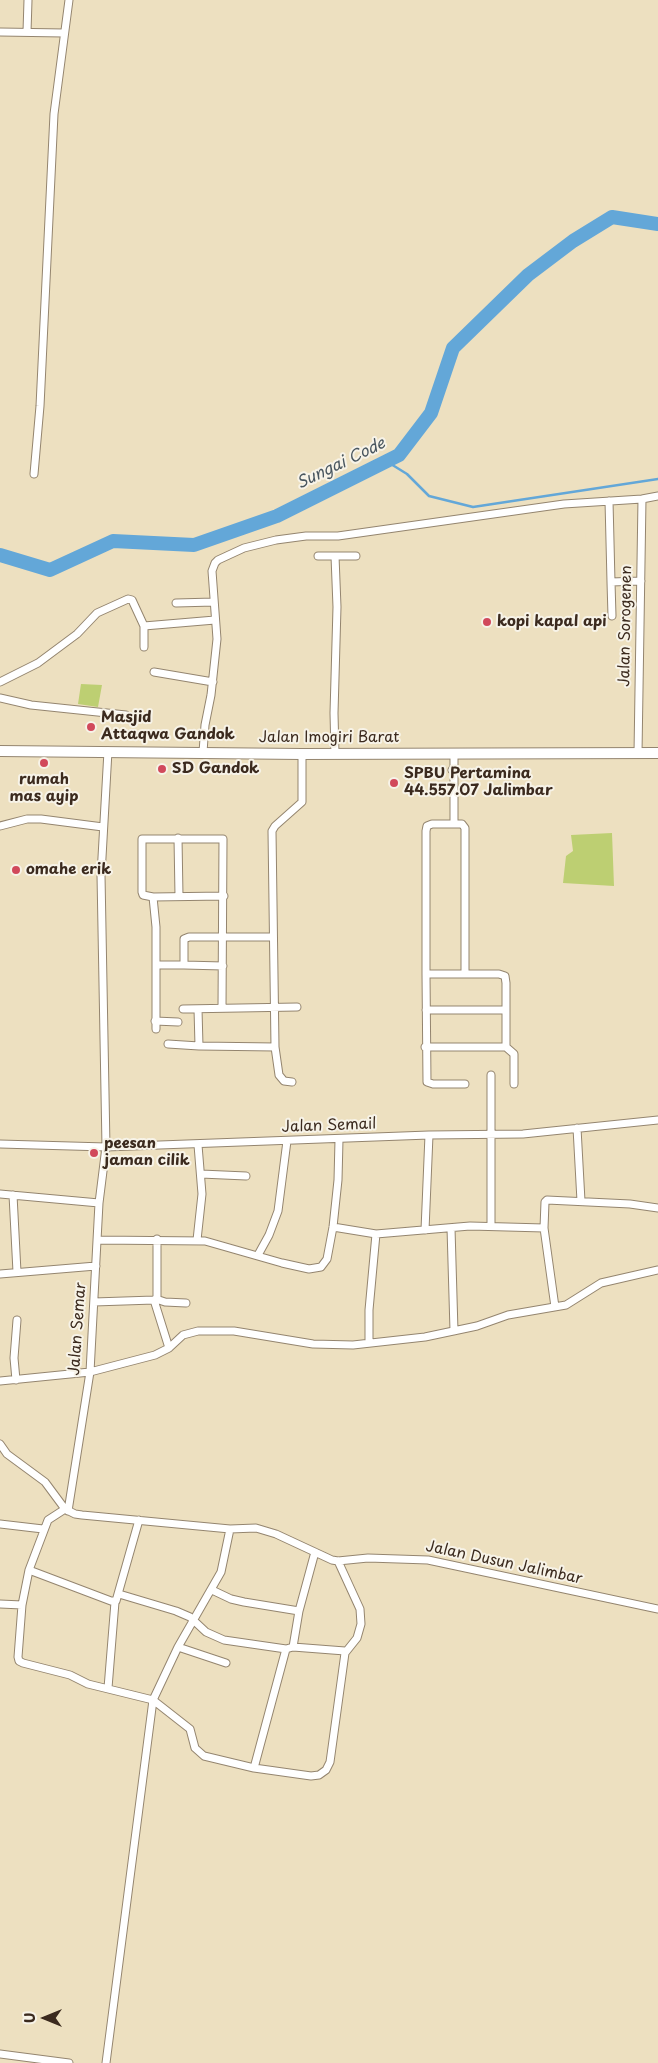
<!DOCTYPE html>
<html>
<head>
<meta charset="utf-8">
<style>
  body { margin:0 }
  #map { position:relative; width:658px; height:2063px; overflow:hidden; background:#ede0c0; font-family:"Playpen Sans",sans-serif }
  canvas { display:block }
  .north { position:absolute; left:20px; top:1993px; width:50px; height:50px; -webkit-text-stroke:4px #f7f3e8; paint-order:stroke; rotate:270deg; font-size:14px; font-weight:700; line-height:20px; text-align:center; color:#3b2a1e }
  .north::after { content:''; display:block; margin:auto; width:18px; height:22px; background:#3b2a1e; clip-path:polygon(50% 0,100% 100%,50% 72%,0 100%) }
</style>
</head>
<body>
<div id="map">
<canvas width="658" height="2063"></canvas>
<div class="north">U</div>
</div>
<script>
const g = document.querySelector('canvas').getContext('2d');
g.lineJoin = 'round';
function fill(path, color) {
  g.fillStyle = color;
  g.fill(path, 'evenodd');
}
function poly(rows) {
  const path = new Path2D();
  for (const r of rows) {
    path.moveTo(r[0], r[1]);
    for (let i = 2; i < r.length; i += 2) path.lineTo(r[i], r[i + 1]);
  }
  return path;
}
function strokePath(path, color, width, dash) {
  g.strokeStyle = color;
  g.lineWidth = width;
  g.lineCap = dash ? 'butt' : 'round';
  g.setLineDash(dash || []);
  g.stroke(path);
}
function drawText(font, color, halo, rows, align = 'center') {
  g.font = font + ' "Playpen Sans",sans-serif';
  g.lineWidth = 4;
  g.setLineDash([]);
  g.textBaseline = 'middle';
  g.strokeStyle = halo;
  g.fillStyle = color;
  for (const [text, x, y, turn = 0] of rows) {
    g.save();
    g.translate(x, y);
    g.rotate((+turn || 0) * Math.PI / 180);
    g.textAlign = isNaN(turn) ? turn : align;
    if (halo) g.strokeText(text, 0, 0);
    g.fillText(text, 0, 0);
    g.restore();
  }
}
const green = poly([
  [81,684,102,685,98,707,78,704],
  [612,833,614,886,563,883,566,856,573,851,571,835]
]);
const stream = poly([
  [386,461,407,474,429,496,473,507,658,479]
]);
const river = poly([
  [0,555,50,570,113,541,194,545,277,516,399,455,431,413,453,348,528,275,573,241,612,217,658,224]
]);
const minor = poly([
  [0,32,64,33],
  [27,32,28,0],
  [34,474,40,406,54,114,69,0],
  [609,501,611,582],
  [318,556,356,556],
  [335,556,337,607,334,713,335,754],
  [176,603,214,602],
  [612,616,611,582,641,581],
  [144,626,215,620],
  [154,672,213,682],
  [0,682,38,663,77,634,97,613,128,599,132,600,144,626,144,647],
  [0,698,31,705,126,715],
  [203,752,205,725,211,695,217,639,212,571,215,563,218,560,244,548,276,540,306,536,338,536,564,504,642,499,658,496],
  [454,753,454,767,452,770,455,771],
  [638,753,642,499],
  [454,771,454,824],
  [0,826,27,819,41,819,103,827],
  [178,838,179,896],
  [153,897,224,896],
  [156,965,184,965],
  [223,966,184,965,184,939,189,937,273,937],
  [426,974,427,1082,433,1084,465,1084],
  [183,1009,297,1007],
  [198,1009,199,1046],
  [426,1010,506,1010],
  [155,1021,178,1022],
  [156,1029,156,927,153,897,143,895,142,892,142,839,223,839,222,1008],
  [168,1044,199,1046,275,1047],
  [425,1047,506,1047,506,983,505,976,499,974,426,974,426,831,427,826,432,824,462,824,465,828,465,974],
  [506,1047,514,1054,514,1084],
  [491,1075,491,1226],
  [292,1082,284,1081,279,1075,275,1047,272,831,275,826,302,802,302,754],
  [577,1128,581,1201],
  [0,1144,106,1147,429,1135,523,1134,658,1120],
  [201,1174,246,1176],
  [0,1194,99,1203],
  [13,1195,17,1272],
  [333,1227,376,1234,470,1226,544,1228,545,1202,547,1200,630,1204,658,1208],
  [451,1228,454,1331],
  [544,1228,555,1307],
  [425,1230,429,1135],
  [97,1240,205,1241,282,1263,309,1269,321,1267,327,1259,333,1227,338,1180,339,1140],
  [197,1240,202,1194,198,1145],
  [258,1255,269,1235,278,1211,287,1141],
  [0,1274,96,1266],
  [156,1299,165,1302,186,1303],
  [154,1300,169,1348],
  [94,1302,154,1300,157,1298,157,1239],
  [369,1343,369,1310,376,1234],
  [16,1380,14,1358,17,1320],
  [0,1381,90,1372,155,1355,169,1348,183,1335,198,1331,234,1331,313,1344,353,1345,425,1337,477,1326,508,1315,566,1305,601,1283,658,1270],
  [0,1444,7,1454,45,1482,65,1509],
  [68,1511,90,1372,99,1203,106,1147,101,875,108,751],
  [0,1524,43,1529],
  [338,1561,360,1609,361,1624,357,1638,345,1653,330,1762,326,1770,319,1775,311,1776,254,1768,204,1756,195,1748,190,1729,153,1700,88,1684,70,1675,23,1663,19,1661,18,1657,22,1605,29,1570,48,1520,65,1509,75,1514,82,1515,230,1529,256,1528,276,1534,332,1560,338,1561,368,1558,428,1560,658,1609],
  [29,1570,111,1601,116,1601,139,1520],
  [212,1590,231,1599,244,1602,299,1611],
  [119,1594,176,1611,190,1617,206,1632,224,1640,286,1649,293,1647,345,1651],
  [0,1604,22,1605],
  [178,1647,226,1663],
  [293,1647,299,1611,315,1552],
  [108,1688,115,1602],
  [254,1768,286,1649],
  [0,2054,69,2063],
  [106,2063,153,1700,178,1647,221,1572,230,1529]
]);
const secondary = poly([
  [0,751,302,754,658,753]
]);
const markers = [
  [487,622,5,"#d1495b"],
  [91,727,5,"#d1495b"],
  [44,763,5,"#d1495b"],
  [162,769,5,"#d1495b"],
  [394,783,5,"#d1495b"],
  [16,870,5,"#d1495b"],
  [94,1153,5,"#d1495b"]
];
const poiNames = [
  ["kopi kapal api",497,622],
  ["Masjid",101,718],
  ["Attaqwa Gandok",101,735],
  ["SD Gandok",172,769],
  ["SPBU Pertamina",404,774],
  ["44.557.07 Jalimbar",404,791],
  ["rumah",44,780,"center"],
  ["mas ayip",44,797,"center"],
  ["omahe erik",26,870],
  ["peesan",104,1144],
  ["jaman cilik",104,1161]
];
const streetNames = [
  ["Jalan Sorogenen",626,626,-89],
  ["Jalan Imogiri Barat",329,738],
  ["Jalan Semail",329,1126,-2],
  ["Jalan Semar",78,1329,-86],
  ["Jalan Dusun Jalimbar",504,1563,12]
];
const waterNames = [
  ["Sungai Code",341,464,-26]
];
fill(green, '#bdcf72');
strokePath(stream, '#63a7d8', 2.5);
strokePath(river, '#63a7d8', 14);
strokePath(minor, '#94856f', 9);
strokePath(secondary, '#94856f', 12);
strokePath(minor, '#fff', 7);
strokePath(secondary, '#fff', 10);
for (const [x, y, r, color] of markers) {
  const dot = new Path2D();
  dot.arc(x, y, r, 0, 2 * Math.PI);
  g.fillStyle = color;
  g.fill(dot);
  strokePath(dot, '#f7f3e8', 2);
}
drawText('bold 15px', '#3b2a1e', '#f7f3e8', poiNames, 'left');
drawText('15px', '#3b2a1e', '#f7f3e8', streetNames);
drawText('italic 16px', '#49565f', '#f7f3e8', waterNames);
</script>
</body>
</html>
